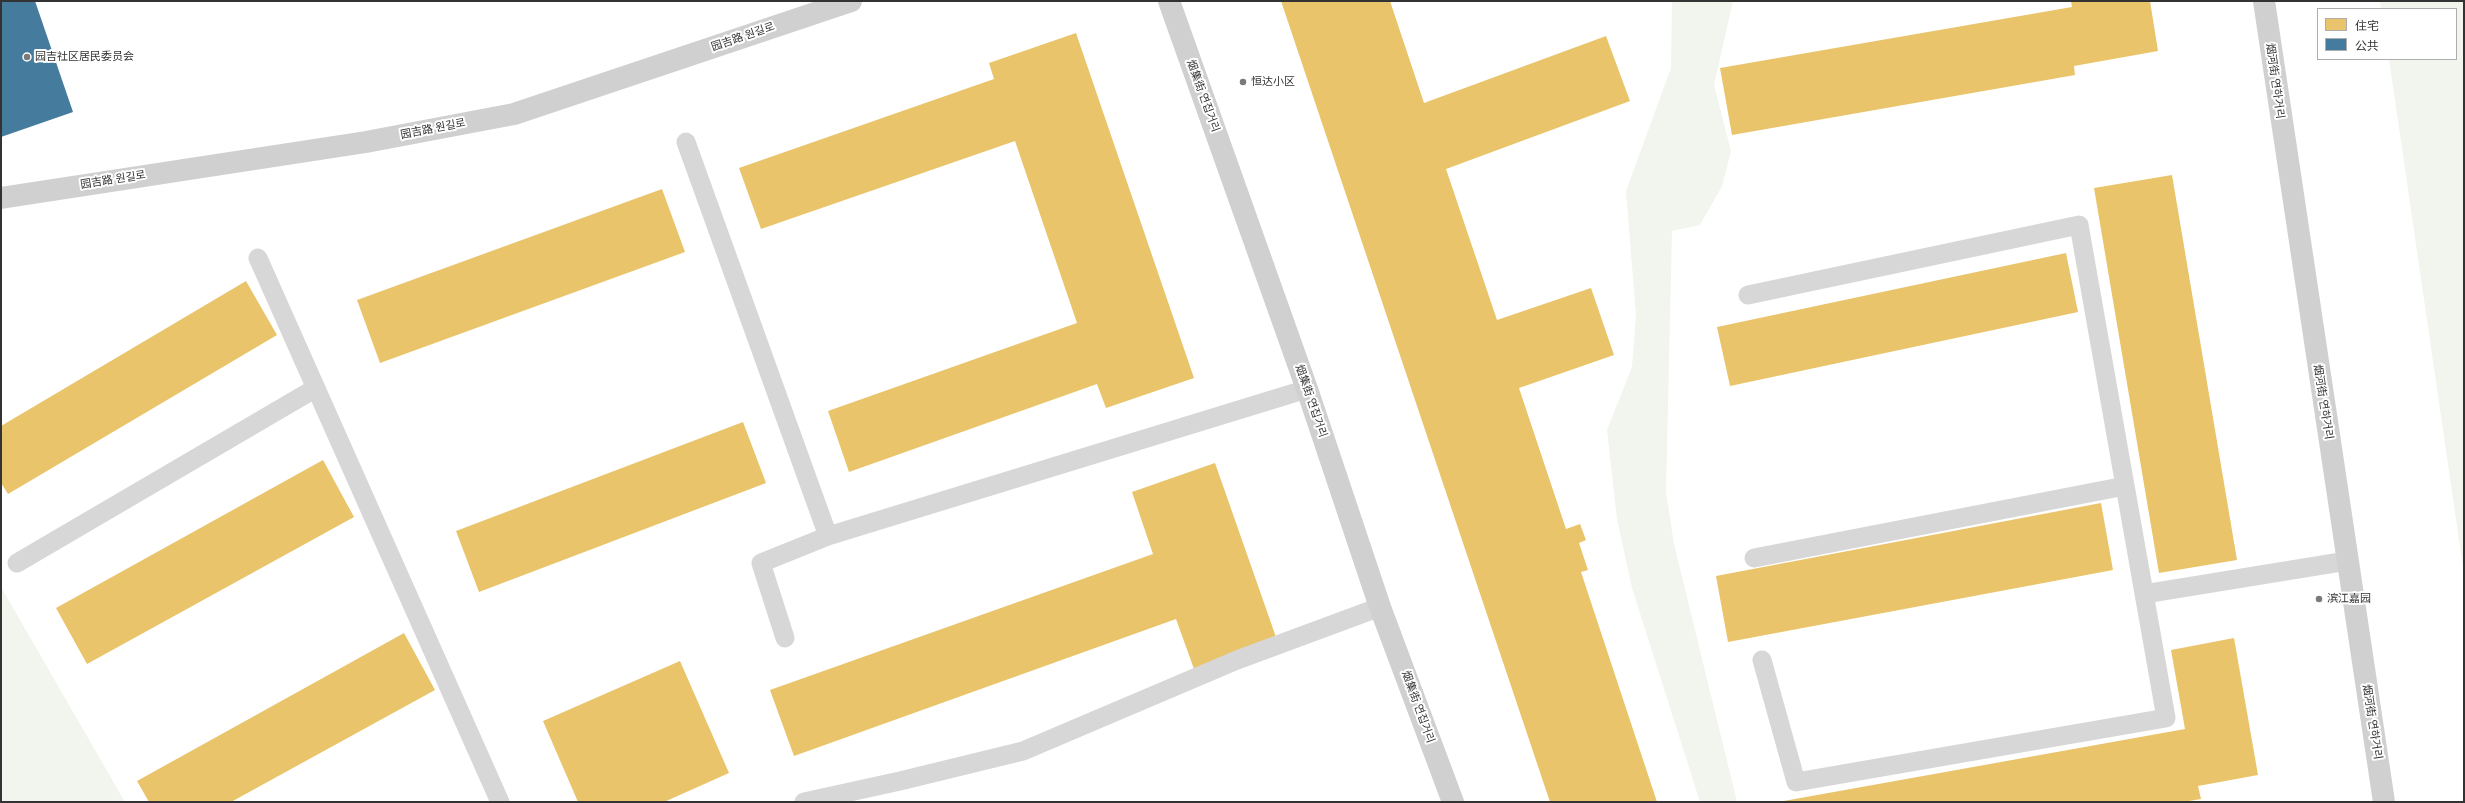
<!DOCTYPE html>
<html>
<head>
<meta charset="utf-8">
<style>
  body { margin:0 }
  #map { position:relative; width:2465px; height:803px; overflow:hidden; background:#fff; font-family:Rubik,"Noto Sans SC",sans-serif }
  canvas { display:block }
  .frame { position:absolute; inset:0; border:2px solid #333; pointer-events:none }
  .legend { position:absolute; left:2317px; top:8px; width:140px; height:52px; box-sizing:border-box; background:#fff; border:1px solid #adadad; margin:0; padding:5px 7px; list-style:none; font-size:12px; color:#333 }
  .legend li { display:flex; align-items:center; gap:8px; height:20px }
  .legend b { width:20px; border:1px solid #adadad }
</style>
</head>
<body>
<div id="map">
<canvas width="2465" height="803"></canvas>
<div class="frame"></div>
<ul class="legend">
<li><b style="height:11px;background:#e9c46a"></b>住宅</li>
<li><b style="height:11px;background:#457b9d"></b>公共</li>
</ul>
</div>
<script>
const g = document.querySelector('canvas').getContext('2d');
g.lineJoin = 'round';
function fill(path, color) {
  g.fillStyle = color;
  g.fill(path, 'evenodd');
}
function poly(rows) {
  const path = new Path2D();
  for (const r of rows) {
    path.moveTo(r[0], r[1]);
    for (let i = 2; i < r.length; i += 2) path.lineTo(r[i], r[i + 1]);
  }
  return path;
}
function strokePath(path, color, width, dash) {
  g.strokeStyle = color;
  g.lineWidth = width;
  g.lineCap = dash ? 'butt' : 'round';
  g.setLineDash(dash || []);
  g.stroke(path);
}
function drawText(font, color, halo, rows, align = 'center') {
  g.font = font + ' Rubik,"Noto Sans SC","Noto Sans KR",sans-serif';
  g.lineWidth = 4;
  g.setLineDash([]);
  g.textBaseline = 'middle';
  g.strokeStyle = halo;
  g.fillStyle = color;
  for (const [text, x, y, turn = 0] of rows) {
    g.save();
    g.translate(x, y);
    g.rotate((+turn || 0) * Math.PI / 180);
    g.textAlign = isNaN(turn) ? turn : align;
    if (halo) g.strokeText(text, 0, 0);
    g.fillText(text, 0, 0);
    g.restore();
  }
}
const green = poly([
  [1672,1,1733,1,1714,85,1731,151,1722,186,1700,225,1672,231,1666,492,1674,544,1737,802,1700,802,1632,588,1617,519,1607,430,1632,367,1636,315,1626,191,1671,68],
  [2380,1,2464,1,2464,574,2389,59,2456,59,2456,9,2381,9],
  [1,587,125,802,1,802]
]);
const homes = poly([
  [1281,1,1390,1,1424,103,1606,36,1630,101,1446,169,1497,320,1591,288,1614,355,1519,388,1566,529,1580,524,1586,540,1579,543,1588,570,1581,572,1657,802,1550,802],
  [2071,1,2150,1,2158,51,2074,66,2075,75,1732,135,1720,68,2072,7],
  [1076,33,1194,378,1106,408,1097,384,849,472,828,411,1077,323,1015,141,761,229,739,168,994,79,989,63],
  [2172,175,2237,560,2159,573,2094,188],
  [662,189,685,252,380,363,357,300],
  [2066,253,2078,312,1730,386,1717,327],
  [246,281,277,335,8,494,1,483,1,426],
  [743,422,766,483,479,592,456,531],
  [323,460,354,517,87,664,56,608],
  [1215,463,1277,640,1194,669,1176,619,794,756,770,690,1153,554,1132,492],
  [2101,503,2113,570,1728,642,1716,576],
  [404,633,435,690,231,802,149,802,137,781],
  [2234,638,2258,775,2198,786,2201,799,2183,802,1778,802,2185,729,2171,650],
  [680,661,729,773,664,802,578,802,543,721]
]);
const public = poly([
  [1,1,35,1,73,112,1,137]
]);
const lane = poly([
  [686,142,828,536],
  [258,258,500,802],
  [1748,295,2079,225,2166,718,1796,782,1762,660],
  [1754,558,2125,486],
  [17,563,316,388],
  [2144,594,2347,561],
  [785,638,761,563,828,536,1307,389],
  [804,802,900,781,1023,751,1237,660,1380,607]
]);
const secondary = poly([
  [1169,1,1307,389,1380,607,1453,802],
  [2264,1,2384,802],
  [1,198,366,142,514,114,851,1]
]);
const markers = [
  [27,57,4,"#7a7a7a"],
  [1243,82,4,"#7a7a7a"],
  [2319,599,4,"#7a7a7a"]
];
const streetNames = [
  ["园吉路 원길로",743,37,-19],
  ["烟河街 연하거리",2275,81,82],
  ["烟集街 연집거리",1203,96,70],
  ["园吉路 원길로",433,129,-11],
  ["园吉路 원길로",113,180,-9],
  ["烟集街 연집거리",1311,401,71],
  ["烟河街 연하거리",2323,402,81],
  ["烟集街 연집거리",1418,707,70],
  ["烟河街 연하거리",2372,722,81]
];
const poiNames = [
  ["园吉社区居民委员会",35,57],
  ["恒达小区",1251,82],
  ["滨江嘉园",2327,599]
];
fill(green, '#f1f5ed');
fill(homes, '#e9c46a');
fill(public, '#457b9d');
strokePath(lane, '#d7d7d7', 19);
strokePath(secondary, '#d0d0d0', 22);
for (const [x, y, r, color] of markers) {
  const dot = new Path2D();
  dot.arc(x, y, r, 0, 2 * Math.PI);
  g.fillStyle = color;
  g.fill(dot);
  strokePath(dot, '#fff', 1.5);
}
drawText('11px', '#333', '#fff', streetNames);
drawText('11px', '#333', '#fff', poiNames, 'left');
</script>
</body>
</html>
